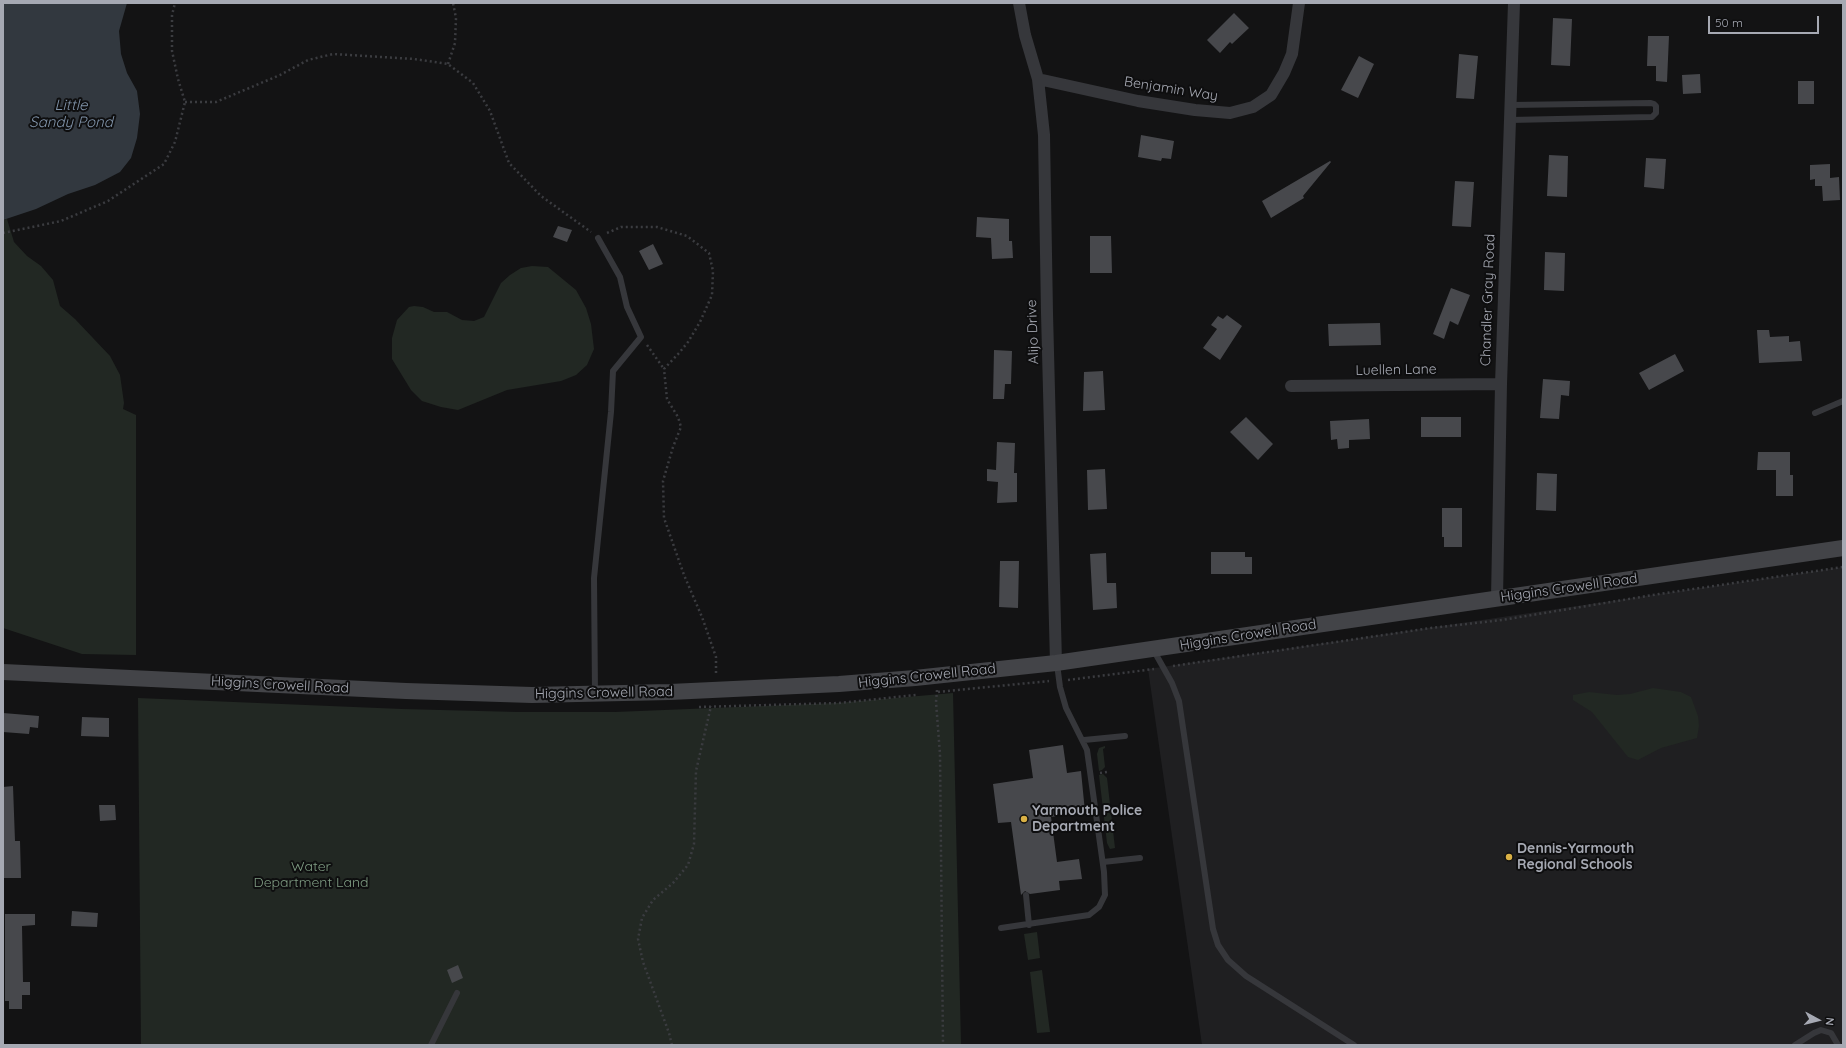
<!DOCTYPE html>
<html>
<head>
<meta charset="utf-8">
<style>
  body { margin:0 }
  #map { position:relative; width:1846px; height:1048px; overflow:hidden; background:#131314; font-family:Quicksand,sans-serif }
  canvas { display:block }
  .frame { position:absolute; inset:0; border:4px solid #a6a9b3; pointer-events:none }
  .north { position:absolute; left:1798px; top:1000px; width:40px; height:40px; -webkit-text-stroke:3px #0e0e0f; paint-order:stroke; rotate:97deg; font-size:11px; font-weight:700; line-height:16px; text-align:center; color:#a6a9b3 }
  .north::after { content:''; display:block; margin:auto; width:14px; height:18px; background:#a6a9b3; clip-path:polygon(50% 0,100% 100%,50% 72%,0 100%) }
  .scale { position:absolute; left:1708px; top:16px; width:111px; height:18px; box-sizing:border-box; border:2px solid #a6a9b3; border-top:0; padding-left:5px; font-size:12px; line-height:14px; white-space:nowrap; color:#a6a9b3; -webkit-text-stroke:3px #0e0e0f; paint-order:stroke }
</style>
</head>
<body>
<div id="map">
<canvas width="1846" height="1048"></canvas>
<div class="frame"></div>
<div class="north">N</div>
<div class="scale">50 m</div>
</div>
<script>
const g = document.querySelector('canvas').getContext('2d');
g.lineJoin = 'round';
function fill(path, color) {
  g.fillStyle = color;
  g.fill(path, 'evenodd');
}
function poly(rows) {
  const path = new Path2D();
  for (const r of rows) {
    path.moveTo(r[0], r[1]);
    for (let i = 2; i < r.length; i += 2) path.lineTo(r[i], r[i + 1]);
  }
  return path;
}
function strokePath(path, color, width, dash) {
  g.strokeStyle = color;
  g.lineWidth = width;
  g.lineCap = dash ? 'butt' : 'round';
  g.setLineDash(dash || []);
  g.stroke(path);
}
function drawText(font, color, halo, rows, align = 'center') {
  g.font = font + ' Quicksand,sans-serif';
  g.lineWidth = 4;
  g.setLineDash([]);
  g.textBaseline = 'middle';
  g.strokeStyle = halo;
  g.fillStyle = color;
  for (const [text, x, y, turn = 0] of rows) {
    g.save();
    g.translate(x, y);
    g.rotate((+turn || 0) * Math.PI / 180);
    g.textAlign = isNaN(turn) ? turn : align;
    if (halo) g.strokeText(text, 0, 0);
    g.fillText(text, 0, 0);
    g.restore();
  }
}
const built = poly([
  [1843,567,1843,1045,1202,1045,1148,669]
]);
const green = poly([
  [7,219,14,242,27,256,41,266,53,280,60,306,75,319,110,356,120,375,124,403,123,409,136,415,136,655,82,654,3,628,3,220],
  [532,266,548,267,576,290,586,308,591,324,594,349,587,365,576,375,561,381,507,390,458,410,441,407,422,401,411,390,392,359,392,338,397,320,409,307,414,306,423,307,434,312,447,312,462,320,474,321,484,317,501,283,510,275,521,268],
  [1653,688,1681,692,1691,697,1698,716,1699,726,1697,738,1661,748,1638,760,1628,757,1592,712,1573,700,1573,695,1589,692,1617,695,1630,694],
  [953,693,961,1045,141,1045,138,698,402,709,518,712,615,712,837,703],
  [1105,746,1105,748,1103,749,1105,767,1102,770,1099,771,1097,754,1099,748],
  [1103,774,1107,778,1115,848,1110,849,1107,843,1099,775],
  [1037,932,1040,958,1028,960,1024,934],
  [1042,970,1050,1032,1037,1033,1030,972]
]);
const water = poly([
  [3,3,127,3,119,31,121,54,127,73,137,91,140,114,137,138,131,158,120,172,95,185,68,194,36,209,3,220]
]);
const building = poly([
  [1234,13,1249,28,1232,44,1230,42,1220,53,1207,40],
  [1553,18,1572,19,1570,66,1551,65],
  [1648,36,1669,36,1667,82,1656,81,1656,66,1647,66],
  [1459,54,1478,56,1474,99,1456,98],
  [1359,56,1374,64,1358,98,1341,90],
  [1700,74,1701,93,1683,94,1682,75],
  [1798,81,1814,81,1814,104,1798,104],
  [1141,135,1174,141,1171,159,1162,158,1161,161,1138,157],
  [1549,155,1568,156,1567,197,1547,196],
  [1646,158,1666,159,1664,189,1644,187],
  [1330,161,1331,162,1303,196,1304,198,1271,218,1262,201],
  [1830,164,1830,178,1839,177,1840,200,1823,201,1822,186,1815,186,1815,179,1810,180,1810,165],
  [1455,181,1474,182,1471,227,1452,226],
  [977,217,1009,219,1009,241,1012,241,1013,258,992,259,991,238,976,237],
  [558,226,572,230,567,242,553,237],
  [1090,236,1111,236,1112,273,1090,273],
  [653,244,663,264,649,270,639,251],
  [1545,252,1565,253,1564,291,1544,290],
  [1451,288,1470,295,1458,325,1450,321,1444,339,1433,334],
  [1227,315,1242,326,1220,360,1203,348,1217,329,1211,325,1218,316,1223,319],
  [1380,323,1381,345,1329,346,1328,324],
  [1757,330,1769,330,1770,337,1789,336,1789,342,1800,341,1802,361,1759,363],
  [994,350,1012,351,1011,384,1005,384,1004,399,993,399],
  [1675,354,1684,371,1649,390,1639,373],
  [1103,371,1105,410,1083,411,1084,372],
  [1543,379,1570,381,1569,396,1561,395,1559,419,1540,418],
  [1246,417,1273,444,1258,460,1230,432],
  [1421,417,1461,417,1461,437,1421,437],
  [1369,419,1370,439,1349,440,1349,448,1338,449,1337,439,1331,440,1330,421],
  [997,442,1015,443,1014,473,1017,473,1017,502,997,503,998,482,987,481,987,469,996,470],
  [1758,452,1790,452,1790,475,1793,475,1793,496,1776,496,1776,470,1757,470],
  [1105,469,1107,509,1088,510,1087,470],
  [1537,473,1557,474,1556,511,1536,510],
  [1442,508,1462,508,1462,547,1444,547,1444,537,1442,537],
  [1211,552,1245,552,1245,557,1252,557,1252,574,1211,574],
  [1106,553,1107,583,1116,583,1117,608,1093,610,1090,554],
  [1000,561,1019,561,1018,608,999,607],
  [3,713,39,716,38,728,30,727,29,734,3,732],
  [82,717,109,718,109,737,81,736],
  [1063,745,1067,773,1081,771,1085,812,1051,817,1057,862,1079,859,1082,879,1059,881,1060,890,1030,894,1025,891,1021,895,1011,822,998,823,993,784,1033,778,1029,750],
  [13,786,15,841,20,841,21,878,4,878,3,787],
  [99,805,115,805,116,820,100,821],
  [72,911,98,913,97,927,71,926],
  [5,914,35,914,35,925,22,926,23,982,30,982,30,995,22,995,22,1009,9,1009,9,1001,5,1001],
  [458,965,463,978,452,983,447,970]
]);
const path = poly([
  [448,64,455,43,456,18,453,3],
  [185,102,216,102,280,75,308,60,333,54,414,59,448,64,473,83,490,111,509,163,541,196,591,232],
  [3,233,61,221,108,201,164,164,175,142,185,102,178,79,172,51,172,15,175,3],
  [607,233,621,227,657,227,687,236,709,253,713,271,712,295,700,322,688,342,679,353,664,369,667,399,678,417,681,427,673,447,663,481,664,518,684,575,702,617,716,657,716,676],
  [647,345,664,369],
  [1173,666,1431,628,1502,620,1659,594,1843,567],
  [1068,680,1154,669],
  [937,690,936,702,940,754,943,1045],
  [938,692,1049,681],
  [699,707,839,703,916,695],
  [1100,773,1107,772],
  [672,1045,669,1033,643,962,638,939,642,918,653,900,673,883,688,865,694,844,696,771,711,706]
]);
const service = poly([
  [1510,120,1652,117,1656,113,1656,106,1654,104,1651,103,1511,105],
  [1815,413,1843,401],
  [1154,651,1172,683,1179,701,1213,929,1218,945,1228,960,1246,976,1354,1045],
  [595,693,594,578,611,412,613,371,641,337,627,307,620,277,598,238],
  [1084,740,1125,736],
  [1103,862,1140,858],
  [1026,895,1029,925],
  [1001,928,1089,915,1099,907,1105,895,1104,872,1087,750,1066,708,1060,687,1057,664],
  [431,1045,457,993],
  [1795,1045,1814,1033,1821,1030,1831,1033,1838,1045]
]);
const minor = poly([
  [1019,3,1025,35,1038,79,1044,135,1047,313,1056,663],
  [1038,79,1138,101,1195,110,1230,113,1253,107,1271,95,1284,73,1292,54,1299,3],
  [1291,386,1501,384],
  [1497,598,1501,384,1514,3]
]);
const secondary = poly([
  [3,672,406,691,532,695,670,692,839,684,915,678,1056,663,1843,548]
]);
const markers = [
  [1024,819,4,"#dab145"],
  [1509,857,4,"#dab145"]
];
const streetNames = [
  ["Benjamin Way",1171,89,9],
  ["Chandler Gray Road",1488,300,-88],
  ["Alijo Drive",1033,332,-92],
  ["Luellen Lane",1396,370,-1],
  ["Higgins Crowell Road",1569,588,-8],
  ["Higgins Crowell Road",1248,635,-9],
  ["Higgins Crowell Road",927,676,-6],
  ["Higgins Crowell Road",280,685,3],
  ["Higgins Crowell Road",604,693,-1]
];
const poiNames = [
  ["Yarmouth Police",1032,811],
  ["Department",1032,827],
  ["Dennis-Yarmouth",1517,849],
  ["Regional Schools",1517,865]
];
const parkNames = [
  ["Water",311,867],
  ["Department Land",311,883]
];
const waterNames = [
  ["Little",71,105],
  ["Sandy Pond",71,122]
];
fill(built, '#1f1f21');
fill(green, '#222823');
fill(water, '#32383f');
fill(building, '#47484c');
strokePath(path, '#3b3c40', 2.5, [2, 3]);
strokePath(service, '#36373b', 6);
strokePath(minor, '#36373b', 12);
strokePath(secondary, '#434448', 16);
for (const [x, y, r, color] of markers) {
  const dot = new Path2D();
  dot.arc(x, y, r, 0, 2 * Math.PI);
  g.fillStyle = color;
  g.fill(dot);
  strokePath(dot, '#0e0e0f', 1.5);
}
drawText('14px', '#a6a9b3', '#0e0e0f', streetNames);
drawText('bold 14px', '#a6a9b3', '#0e0e0f', poiNames, 'left');
drawText('14px', '#7f9c83', '#0e0e0f', parkNames);
drawText('italic 15px', '#8194aa', '#0e0e0f', waterNames);
</script>
</body>
</html>
